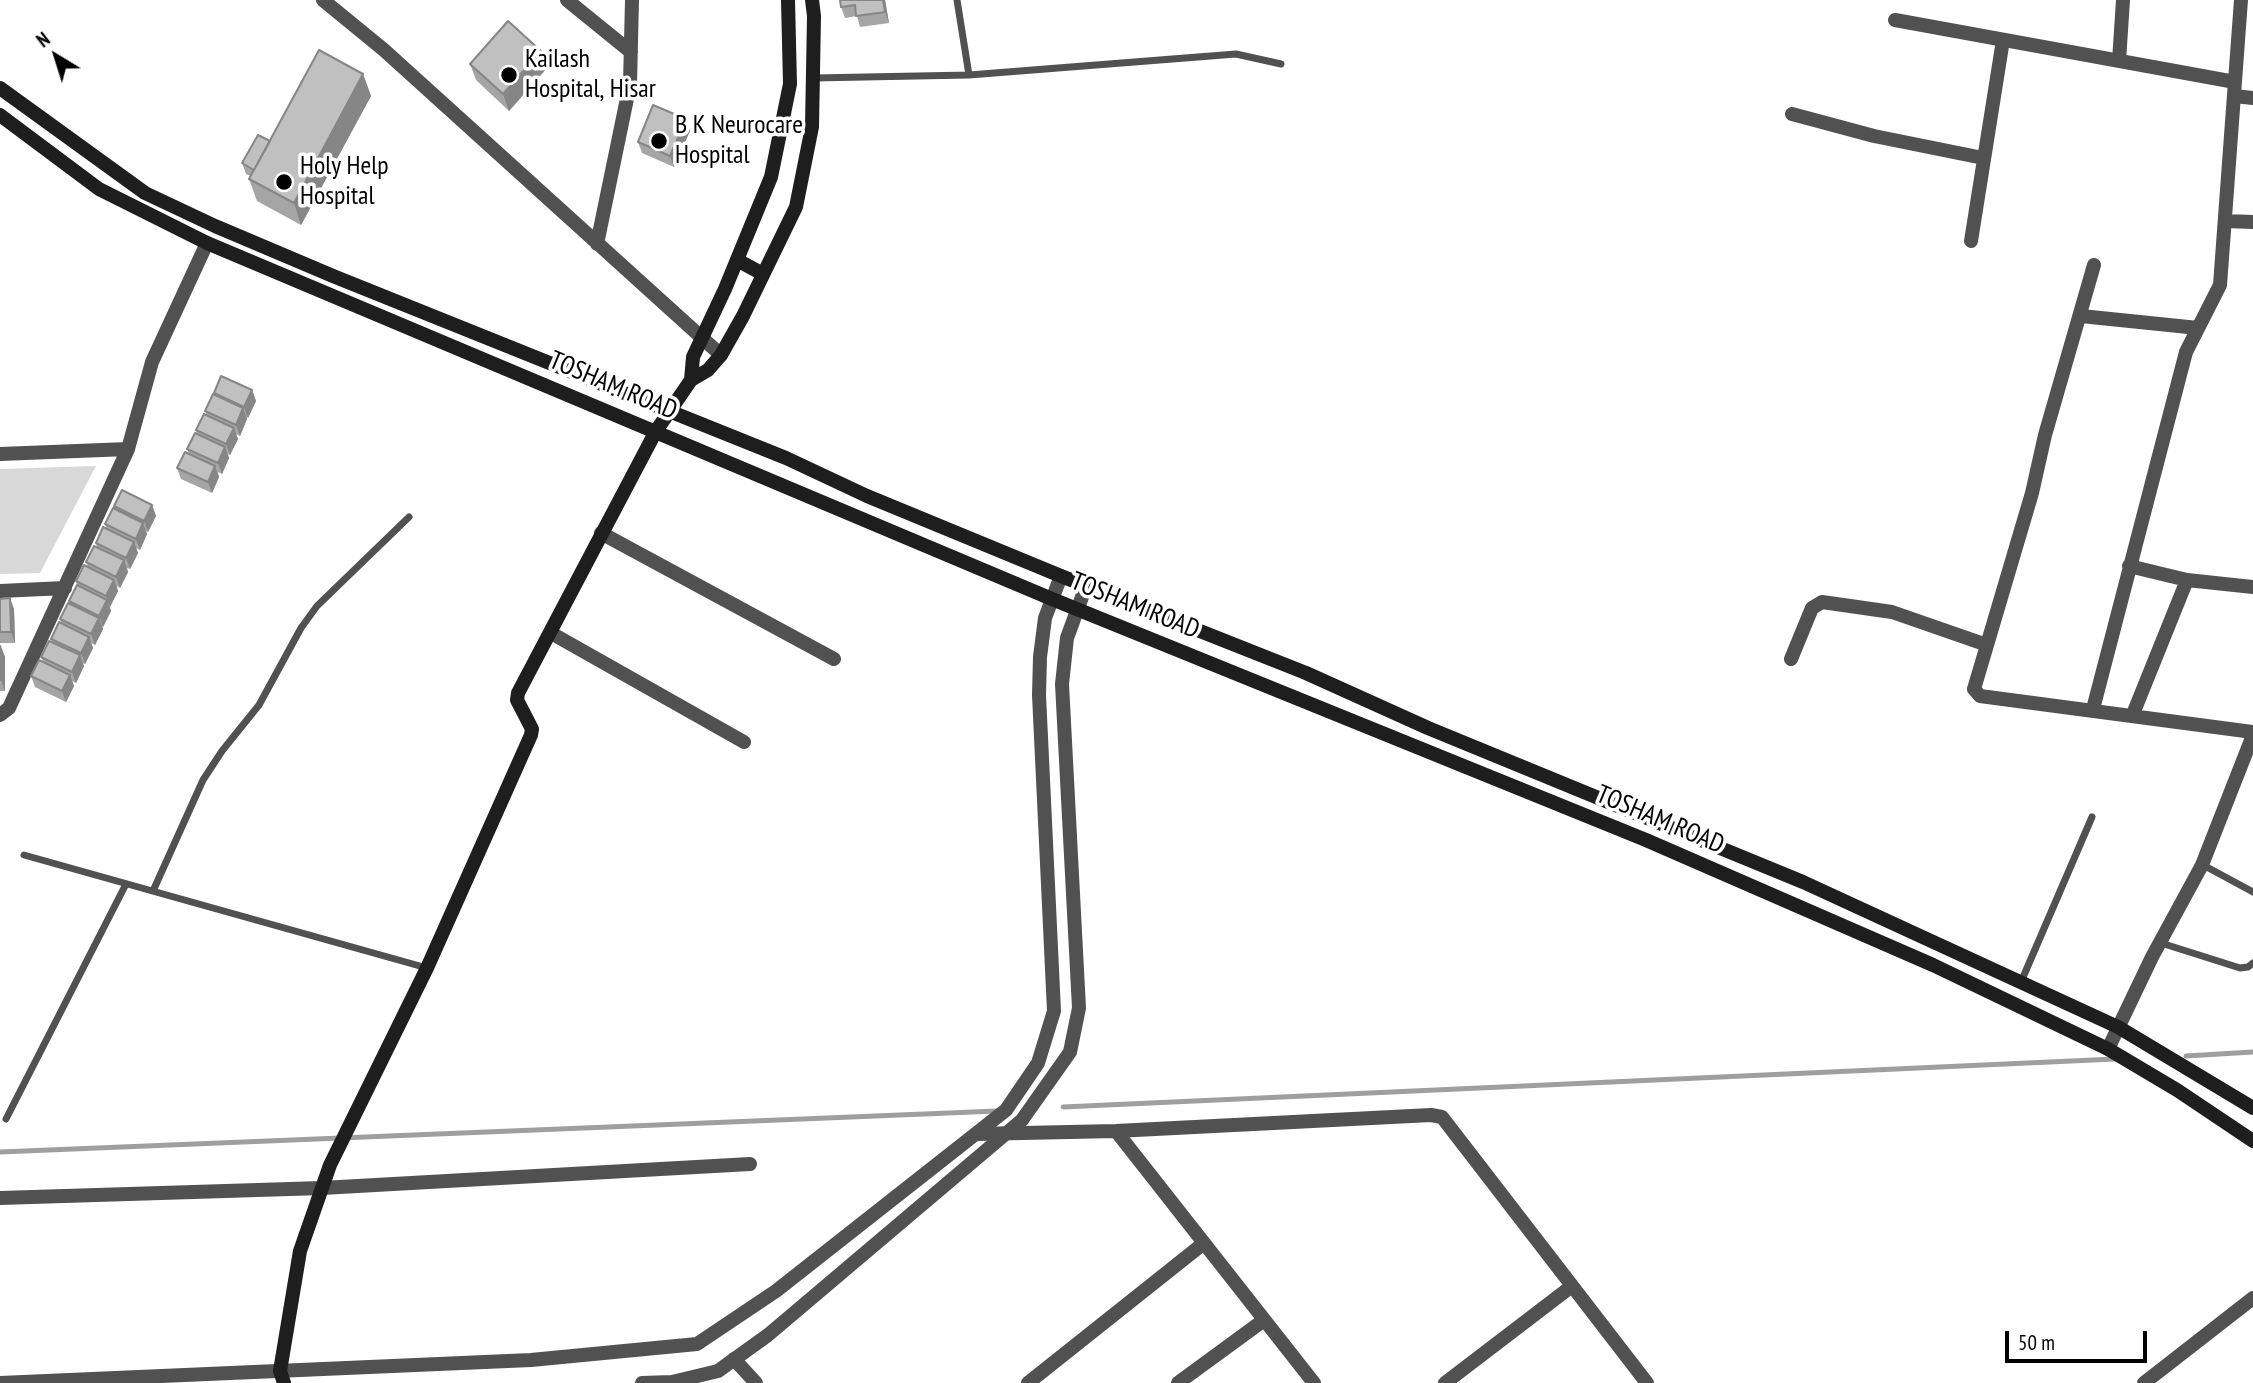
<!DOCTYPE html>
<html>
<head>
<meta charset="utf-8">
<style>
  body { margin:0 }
  #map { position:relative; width:2253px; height:1383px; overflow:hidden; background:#fff; font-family:"PT Sans Narrow",sans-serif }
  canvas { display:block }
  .north { position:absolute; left:21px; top:21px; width:70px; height:70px; -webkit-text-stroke:5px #fff; paint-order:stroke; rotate:322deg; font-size:19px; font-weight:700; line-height:28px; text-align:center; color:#000 }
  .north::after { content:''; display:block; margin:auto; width:24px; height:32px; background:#000; clip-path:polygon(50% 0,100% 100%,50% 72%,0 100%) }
  .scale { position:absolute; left:2005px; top:1331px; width:142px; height:32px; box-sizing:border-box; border:4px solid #000; border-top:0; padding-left:9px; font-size:21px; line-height:24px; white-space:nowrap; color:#000; -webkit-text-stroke:5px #fff; paint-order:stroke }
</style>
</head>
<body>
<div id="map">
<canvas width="2253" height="1383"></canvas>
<div class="north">N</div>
<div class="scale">50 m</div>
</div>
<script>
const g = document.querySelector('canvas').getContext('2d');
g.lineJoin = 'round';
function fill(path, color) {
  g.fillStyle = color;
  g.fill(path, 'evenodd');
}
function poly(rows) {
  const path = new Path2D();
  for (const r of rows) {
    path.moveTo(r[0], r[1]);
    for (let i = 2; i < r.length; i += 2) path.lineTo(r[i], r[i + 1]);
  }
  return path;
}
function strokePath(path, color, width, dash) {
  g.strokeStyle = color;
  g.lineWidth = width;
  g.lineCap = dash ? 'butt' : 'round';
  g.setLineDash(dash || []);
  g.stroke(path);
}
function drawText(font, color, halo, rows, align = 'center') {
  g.font = font + ' "PT Sans Narrow",sans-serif';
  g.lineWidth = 7;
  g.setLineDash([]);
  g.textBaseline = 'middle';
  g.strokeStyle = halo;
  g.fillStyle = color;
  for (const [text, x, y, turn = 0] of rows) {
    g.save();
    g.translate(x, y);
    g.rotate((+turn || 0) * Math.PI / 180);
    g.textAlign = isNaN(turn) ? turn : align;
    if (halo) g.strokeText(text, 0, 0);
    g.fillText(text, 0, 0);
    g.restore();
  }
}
const green = poly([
  [96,466,40,573,0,574,0,469]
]);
const stream = poly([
  [2186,1056,2253,1052],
  [1063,1107,2115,1059],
  [0,1152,997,1111]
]);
const service = poly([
  [957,0,969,75],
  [813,78,969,75,1236,54,1281,64],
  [24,855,427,968],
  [2203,865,2253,892],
  [153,891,203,780,222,751,259,705,301,628,317,606,409,517],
  [2161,943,2240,968,2248,967,2253,963],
  [2021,982,2092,817],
  [6,1119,126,884]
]);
const minor = poly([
  [323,0,384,50,721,355],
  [567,0,631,52],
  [1895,20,2235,82],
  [2119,61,2123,0],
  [2234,96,2253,98],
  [1792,114,1874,136,1983,158],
  [2225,221,2253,222],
  [1971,241,2003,40],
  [597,244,630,84,632,0],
  [2094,265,2045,435,2032,493,1974,689,1980,696,2253,732],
  [2081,316,2198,328],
  [0,454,128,449],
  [601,533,834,659],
  [2129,566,2187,580,2253,587],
  [0,591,65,588],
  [551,633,744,742],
  [1791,659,1812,608,1822,602,1892,612,1987,645],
  [2093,709,2186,352,2220,285,2241,0],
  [2133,714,2187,580],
  [0,715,9,708,128,449,152,362,207,243],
  [2108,1049,2152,957,2202,865,2253,735],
  [1116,1131,1314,1383],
  [976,1134,1116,1131,1431,1115,1442,1117,1647,1383],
  [0,1198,322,1188,750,1164],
  [734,1359,756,1383],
  [1028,1383,1204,1243],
  [1178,1383,1264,1320],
  [1445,1383,1572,1286],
  [2144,1383,2253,1298]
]);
const tertiary = poly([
  [0,1383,531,1360,697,1344,776,1291,1006,1110,1038,1063,1054,1011,1039,695,1040,657,1045,618,1061,576],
  [642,1383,672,1382,718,1371,768,1335,1022,1120,1070,1052,1079,1008,1062,684,1067,638,1086,586]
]);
const secondary = poly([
  [0,88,145,193,215,226,333,276,786,458,867,496,1061,576,1306,673,1428,728,1803,882,2118,1027,2253,1108],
  [0,115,99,189,207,243,1052,599,1646,840,1933,965,2108,1049,2177,1090,2253,1141],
  [737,260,763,274],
  [691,380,693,357,725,289,771,177,790,84,788,0],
  [284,1383,280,1371,300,1251,330,1165,427,968,531,735,532,729,517,700,518,693,656,431,691,380,708,370,721,355,743,316,796,207,812,127,814,16,812,0]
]);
const wall = poly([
  [885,0,889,23,860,27,857,16,845,18,841,7],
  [541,51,547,68,509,111,476,80,470,64],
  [363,74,371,96,301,225,257,201,249,179,251,176,246,174,242,163,270,141],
  [686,119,690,131,674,167,642,153,638,142],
  [252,390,256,401,248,418,247,417,247,419,240,436,236,434,238,439,230,455,228,454,229,458,222,474,218,472,219,477,212,493,181,479,177,468,189,454,187,449,197,434,196,430,207,415,205,411,214,395,214,393],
  [152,505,156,516,148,532,146,531,147,534,140,550,136,548,138,553,130,569,127,568,128,572,120,588,117,586,118,591,110,607,111,611,103,627,102,626,103,629,95,645,91,643,93,648,85,664,82,663,84,666,76,683,72,681,74,686,66,702,35,687,31,676,43,662,41,657,52,642,51,639,62,624,60,619,70,604,69,601,77,585,76,581,88,567,86,562,97,547,96,543,107,529,105,524,115,509,114,506],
  [0,599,14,609,15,643,0,643],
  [0,646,5,657,5,691,0,691]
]);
const shadedWall = poly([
  [883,0,885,0,889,23,885,12],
  [541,51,547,68,509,111,503,94],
  [363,74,371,96,301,225,294,203],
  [686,119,690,131,674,167,670,156],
  [252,390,256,401,248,418,244,407],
  [243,408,247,419,240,436,236,425],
  [234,428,238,439,230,455,226,444],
  [225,447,229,458,222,474,218,463],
  [215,466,219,477,212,493,208,482],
  [152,505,156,516,148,532,144,521],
  [143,523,147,534,140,550,136,539],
  [134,542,138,553,130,569,126,558],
  [124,560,128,572,120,588,116,577],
  [114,580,118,591,110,607,106,596],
  [10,598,14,609,15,643,11,632],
  [107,600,111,611,103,627,99,616],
  [99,618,103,629,95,645,91,634],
  [89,637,93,648,85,664,81,653],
  [1,646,5,657,5,691,1,680],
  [80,655,84,666,76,683,72,672],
  [70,675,74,686,66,702,62,691]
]);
const building = poly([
  [840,0,883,0,885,12,856,16,855,5,841,7,840,0],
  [508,21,541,51,503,94,470,64,508,21],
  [319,50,363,74,294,203,249,179,319,50],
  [653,105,686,119,670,156,638,142,653,105],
  [258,135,270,141,254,170,242,163,258,135],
  [221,376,252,390,244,407,214,393,221,376],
  [213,394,243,408,236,425,205,411,213,394],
  [204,414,234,428,226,444,196,430,204,414],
  [195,433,225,447,218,463,187,449,195,433],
  [185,452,215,466,208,482,177,468,185,452],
  [122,490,152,505,144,521,114,506,122,490],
  [113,508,143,523,136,539,105,524,113,508],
  [103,527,134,542,126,558,96,543,103,527],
  [94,546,124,560,116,577,86,562,94,546],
  [84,565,114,580,106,596,76,581,84,565],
  [77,585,107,600,99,616,69,601,77,585],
  [10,598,11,632,0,632,0,599,10,598],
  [68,603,99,618,91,634,60,619,68,603],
  [59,622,89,637,81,653,51,639,59,622],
  [49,641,80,655,72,672,41,657,49,641],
  [0,646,1,680,0,680,0,646],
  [39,660,70,675,62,691,31,676,39,660]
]);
const markers = [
  [509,75,9,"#000"],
  [659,141,9,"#000"],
  [284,182,9,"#000"]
];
const poiNames = [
  ["Kailash",525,60],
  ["Hospital, Hisar",525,90],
  ["B K Neurocare",675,126],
  ["Hospital",675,156],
  ["Holy Help",300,167],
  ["Hospital",300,197]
];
const streetNames = [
  ["TOSHAM ROAD",613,386,23],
  ["TOSHAM ROAD",1135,606,22],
  ["TOSHAM ROAD",1660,820,23]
];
fill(green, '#d8d8d8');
strokePath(stream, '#9f9f9f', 5);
strokePath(service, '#515151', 7);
strokePath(minor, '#515151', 14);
strokePath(tertiary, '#515151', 14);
strokePath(secondary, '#1e1e1e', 14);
fill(wall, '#a5a5a5');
fill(shadedWall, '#868686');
fill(building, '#c0c0c0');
strokePath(building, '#868686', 2);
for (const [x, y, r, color] of markers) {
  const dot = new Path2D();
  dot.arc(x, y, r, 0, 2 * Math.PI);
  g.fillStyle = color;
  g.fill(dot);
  strokePath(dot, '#fff', 2.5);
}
drawText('26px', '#000', '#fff', poiNames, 'left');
drawText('26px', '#000', '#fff', streetNames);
</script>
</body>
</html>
